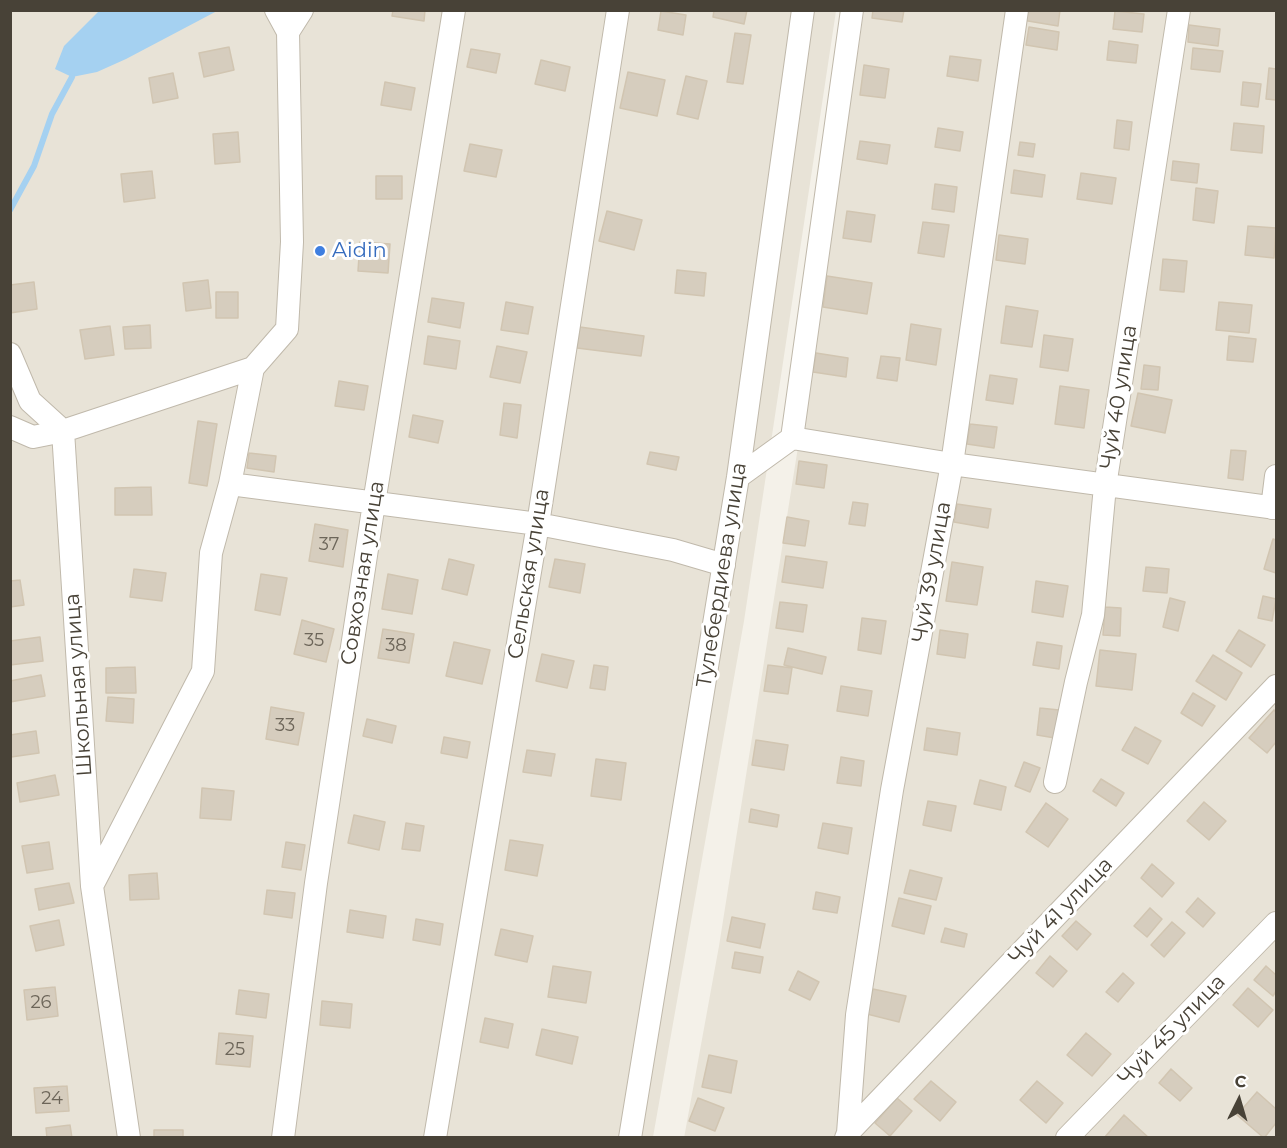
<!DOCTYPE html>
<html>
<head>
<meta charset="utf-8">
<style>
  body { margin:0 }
  #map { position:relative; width:1287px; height:1148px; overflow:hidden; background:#f4f1e9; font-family:Montserrat,sans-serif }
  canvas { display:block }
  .frame { position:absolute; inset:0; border:12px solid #484237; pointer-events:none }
  .north { position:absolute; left:1209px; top:1070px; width:60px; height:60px; -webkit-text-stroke:4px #fff; paint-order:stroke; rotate:5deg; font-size:16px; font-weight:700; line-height:24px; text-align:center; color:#484237 }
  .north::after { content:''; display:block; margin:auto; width:21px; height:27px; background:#484237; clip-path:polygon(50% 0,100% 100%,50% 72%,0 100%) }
</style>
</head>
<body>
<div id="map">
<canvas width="1287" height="1148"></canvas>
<div class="frame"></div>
<div class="north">С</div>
</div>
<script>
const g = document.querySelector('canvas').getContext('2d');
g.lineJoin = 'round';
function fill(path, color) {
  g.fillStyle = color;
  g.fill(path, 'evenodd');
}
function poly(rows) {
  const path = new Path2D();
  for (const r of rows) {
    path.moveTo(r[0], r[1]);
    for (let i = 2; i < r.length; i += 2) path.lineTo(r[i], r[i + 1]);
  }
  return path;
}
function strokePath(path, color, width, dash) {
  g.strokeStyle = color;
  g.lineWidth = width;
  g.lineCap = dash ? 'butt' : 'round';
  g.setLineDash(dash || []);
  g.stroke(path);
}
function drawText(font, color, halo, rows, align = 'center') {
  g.font = font + ' Montserrat,sans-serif';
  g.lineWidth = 6;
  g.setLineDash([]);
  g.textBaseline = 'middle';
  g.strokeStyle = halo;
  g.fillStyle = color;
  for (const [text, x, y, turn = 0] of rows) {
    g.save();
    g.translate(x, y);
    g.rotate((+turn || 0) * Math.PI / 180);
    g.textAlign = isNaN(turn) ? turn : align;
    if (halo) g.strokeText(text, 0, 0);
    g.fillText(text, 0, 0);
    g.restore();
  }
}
const residential = poly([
  [10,11,836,11,744,621,653,1137,11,1137],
  [864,11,1276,11,1276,1137,684,1138,719,946,817,327]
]);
const water = poly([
  [99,11,99,10,217,11,126,59,97,72,72,77,55,69,64,46]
]);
const stream = poly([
  [10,210,34,166,52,114,72,77]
]);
const building = poly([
  [393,10,425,10,424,21,392,16,393,10],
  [714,10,747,10,744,24,713,17,714,10],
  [873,10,904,10,902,22,872,18,873,10],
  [1024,10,1060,10,1058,26,1022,20,1024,10],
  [661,11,686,15,683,35,658,30,661,11],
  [1115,11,1144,14,1142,32,1113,29,1115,11],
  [1189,25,1220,29,1218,46,1188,42,1189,25],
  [1029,27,1059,32,1057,50,1026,45,1029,27],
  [735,33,751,35,743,84,727,82,735,33],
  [1109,41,1138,45,1136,63,1107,60,1109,41],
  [229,47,234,70,204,77,199,53,229,47],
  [1193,48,1223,51,1220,72,1191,69,1193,48],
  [471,49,500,54,496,73,467,67,471,49],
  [950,56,981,60,978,81,947,76,950,56],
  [541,60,570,67,565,91,535,84,541,60],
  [864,65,889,69,885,98,860,95,864,65],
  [1269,68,1276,69,1276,100,1266,99,1269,68],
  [628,72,665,80,657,116,620,108,628,72],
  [173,73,178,98,153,103,149,78,173,73],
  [686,76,707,81,698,119,677,114,686,76],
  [385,82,415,88,411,110,381,105,385,82],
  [1243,82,1261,84,1258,107,1241,105,1243,82],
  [1117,120,1132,122,1129,150,1114,148,1117,120],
  [1234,123,1264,126,1262,153,1231,150,1234,123],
  [938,128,963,132,960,151,935,147,938,128],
  [238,132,240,162,215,164,213,134,238,132],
  [860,141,890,145,887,164,857,159,860,141],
  [1020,142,1035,144,1033,157,1018,155,1020,142],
  [470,144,502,150,496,177,464,171,470,144],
  [1173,161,1199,164,1197,183,1171,180,1173,161],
  [1014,170,1045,175,1042,197,1011,193,1014,170],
  [152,171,155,198,124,202,121,174,152,171],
  [1081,173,1116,178,1112,204,1077,199,1081,173],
  [376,176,402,176,402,199,376,199,376,176],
  [935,184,957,187,954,212,932,209,935,184],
  [1196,188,1218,191,1214,223,1193,220,1196,188],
  [607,211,642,220,634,250,599,241,607,211],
  [847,211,875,215,871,242,843,238,847,211],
  [923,222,949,225,944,257,918,253,923,222],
  [1248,226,1276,228,1274,258,1245,255,1248,226],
  [999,235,1028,239,1025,264,996,260,999,235],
  [360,242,390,244,388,273,358,271,360,242],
  [1163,259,1187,261,1184,292,1160,290,1163,259],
  [677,270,706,273,704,296,675,293,677,270],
  [827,276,872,283,867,314,823,307,827,276],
  [208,280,211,308,186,311,183,283,208,280],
  [34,282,37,309,10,313,10,285,34,282],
  [216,292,238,292,238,318,216,318,216,292],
  [432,298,464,303,460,328,428,322,432,298],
  [506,302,533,307,528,334,501,330,506,302],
  [1219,302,1252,305,1249,333,1216,330,1219,302],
  [1006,306,1038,311,1032,347,1001,343,1006,306],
  [911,324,941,329,936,365,906,360,911,324],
  [150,325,151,348,125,349,123,327,150,325],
  [110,326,114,355,85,359,80,330,110,326],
  [580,327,644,336,641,356,577,348,580,327],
  [1044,335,1073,339,1068,371,1040,367,1044,335],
  [428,336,460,341,456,369,424,364,428,336],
  [1229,336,1256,339,1253,362,1227,360,1229,336],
  [497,346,527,352,520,383,490,377,497,346],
  [816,353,848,358,846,377,813,372,816,353],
  [881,356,900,358,897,381,877,378,881,356],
  [1144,365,1160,367,1158,390,1141,389,1144,365],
  [990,375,1017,379,1013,404,986,400,990,375],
  [339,381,368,386,364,410,335,406,339,381],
  [1060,386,1089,390,1084,428,1055,424,1060,386],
  [1138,393,1172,400,1165,433,1131,426,1138,393],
  [504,403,521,405,517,438,500,435,504,403],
  [413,415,443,421,438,443,409,437,413,415],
  [198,421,217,424,207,486,189,483,198,421],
  [970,424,997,427,994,448,967,444,970,424],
  [1231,450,1246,451,1243,480,1228,478,1231,450],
  [650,452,679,457,676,470,647,464,650,452],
  [249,453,276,456,274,472,247,468,249,453],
  [799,461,827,465,824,488,796,484,799,461],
  [151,487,152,515,115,515,115,488,151,487],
  [853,502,868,504,865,526,849,524,853,502],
  [957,504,991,509,988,528,954,522,957,504],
  [787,517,809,521,805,546,783,543,787,517],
  [315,524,348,530,343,567,309,561,315,524],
  [1273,539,1276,540,1276,573,1264,569,1273,539],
  [786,556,827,562,823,588,782,582,786,556],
  [449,559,474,565,467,595,442,589,449,559],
  [555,559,585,564,580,593,549,587,555,559],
  [952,562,983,567,977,605,946,601,952,562],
  [1146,567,1169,569,1167,593,1143,591,1146,567],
  [134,569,166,573,162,601,130,597,134,569],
  [261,574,287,578,280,615,255,610,261,574],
  [388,574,418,580,412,614,382,609,388,574],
  [20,580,24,605,10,607,10,581,20,580],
  [1036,581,1068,586,1063,617,1032,612,1036,581],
  [1263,596,1276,599,1272,621,1258,618,1263,596],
  [1170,598,1185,602,1178,631,1163,627,1170,598],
  [780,602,807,605,803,632,776,628,780,602],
  [1105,607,1121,608,1120,636,1103,635,1105,607],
  [862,618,886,621,881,654,858,650,862,618],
  [302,620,334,629,326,662,294,654,302,620],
  [383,629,414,634,409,663,378,658,383,629],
  [940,630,968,634,965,658,937,654,940,630],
  [1239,630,1265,645,1251,667,1226,651,1239,630],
  [40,637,43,661,10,665,10,641,40,637],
  [454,642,490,650,482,684,446,676,454,642],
  [1037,642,1062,646,1059,669,1033,665,1037,642],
  [788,648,826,657,822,674,784,665,788,648],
  [1100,650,1136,654,1132,690,1096,686,1100,650],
  [542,654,574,661,567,688,536,681,542,654],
  [1213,655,1242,673,1226,700,1196,681,1213,655],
  [594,665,608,667,605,690,590,688,594,665],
  [768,665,792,668,788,694,764,691,768,665],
  [135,667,136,693,106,693,106,668,135,667],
  [41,675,45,696,10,702,10,681,41,675],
  [841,686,872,691,868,716,837,711,841,686],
  [1193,693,1215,706,1202,726,1181,713,1193,693],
  [108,697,134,699,133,723,106,721,108,697],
  [271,707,304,713,298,745,266,739,271,707],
  [1040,708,1059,710,1055,738,1037,735,1040,708],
  [1274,710,1276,712,1276,742,1267,753,1249,738,1274,710],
  [367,719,396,726,392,743,363,736,367,719],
  [1135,727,1161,741,1148,764,1122,750,1135,727],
  [927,728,960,733,957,755,924,750,927,728],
  [36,731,39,753,11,757,10,735,36,731],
  [444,737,470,742,467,758,441,753,444,737],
  [756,740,788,745,784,770,752,765,756,740],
  [527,750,555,754,551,776,523,772,527,750],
  [841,757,864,761,861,786,837,783,841,757],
  [596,759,626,763,621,800,591,796,596,759],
  [1024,762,1040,768,1030,792,1015,786,1024,762],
  [55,775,59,795,20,802,17,783,55,775],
  [1101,779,1124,793,1116,806,1093,791,1101,779],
  [980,780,1006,787,1001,810,974,804,980,780],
  [202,788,234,791,231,820,200,818,202,788],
  [928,801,956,806,951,831,923,825,928,801],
  [1204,802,1226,821,1209,840,1187,821,1204,802],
  [1046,803,1068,819,1048,847,1026,832,1046,803],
  [751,809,779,815,777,827,749,822,751,809],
  [354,815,385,822,379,850,348,843,354,815],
  [406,823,424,826,420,851,402,849,406,823],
  [823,823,852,828,848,854,818,848,823,823],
  [510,840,543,845,537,876,505,870,510,840],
  [49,842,53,869,27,873,22,846,49,842],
  [286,842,305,845,301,870,282,867,286,842],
  [1152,864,1174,883,1162,897,1141,878,1152,864],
  [910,870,942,878,936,900,904,893,910,870],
  [157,873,159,899,130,900,129,875,157,873],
  [69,883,74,903,39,910,35,889,69,883],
  [267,890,295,893,292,918,264,914,267,890],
  [816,892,840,897,837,913,813,909,816,892],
  [899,898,931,906,924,934,892,926,899,898],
  [1198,898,1215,913,1203,927,1186,912,1198,898],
  [1150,908,1162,919,1147,937,1134,926,1150,908],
  [350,910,386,916,383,938,347,932,350,910],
  [732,917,765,924,760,948,727,941,732,917],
  [416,919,443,924,440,945,413,940,416,919],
  [59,920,64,945,36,951,30,926,59,920],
  [1076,921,1091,934,1077,950,1062,936,1076,921],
  [1172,922,1185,933,1164,957,1151,945,1172,922],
  [945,928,967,934,964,947,941,942,945,928],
  [501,929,533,936,527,962,495,955,501,929],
  [735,952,763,957,760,973,732,968,735,952],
  [1050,956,1067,971,1053,987,1036,973,1050,956],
  [553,966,591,972,586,1003,548,997,553,966],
  [1266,966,1276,975,1276,991,1273,996,1254,980,1266,966],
  [798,971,819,982,810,1000,789,990,798,971],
  [1123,973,1134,983,1118,1002,1106,992,1123,973],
  [55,987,58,1016,27,1020,24,990,55,987],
  [1248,988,1273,1010,1258,1027,1233,1005,1248,988],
  [873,989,906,996,899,1022,867,1014,873,989],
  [239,990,269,994,266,1018,236,1014,239,990],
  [322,1001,352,1004,350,1028,320,1025,322,1001],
  [485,1018,513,1024,508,1048,480,1042,485,1018],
  [542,1029,578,1037,572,1064,536,1055,542,1029],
  [219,1033,253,1036,250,1067,216,1064,219,1033],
  [1086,1033,1111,1054,1092,1076,1067,1055,1086,1033],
  [709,1055,737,1061,731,1093,702,1087,709,1055],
  [1171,1069,1192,1088,1180,1101,1159,1083,1171,1069],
  [931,1081,956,1102,940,1121,914,1099,931,1081],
  [1037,1081,1063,1103,1046,1123,1020,1100,1037,1081],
  [67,1086,69,1111,36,1113,34,1088,67,1086],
  [1257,1092,1276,1109,1276,1123,1264,1138,1237,1115,1257,1092],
  [698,1098,724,1108,715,1131,689,1121,698,1098],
  [897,1098,912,1111,890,1136,875,1123,897,1098],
  [1124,1115,1149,1138,1104,1138,1124,1115],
  [70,1125,72,1138,47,1138,46,1128,70,1125],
  [154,1130,183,1130,183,1138,154,1138,154,1130]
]);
const minor = poly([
  [288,32,302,10],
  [10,354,30,401,63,431],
  [10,427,33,437,63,431],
  [792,438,852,10],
  [738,477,792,438,952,464,1276,508],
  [230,484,538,524,673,550,724,565],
  [1272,508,1276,476],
  [1055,782,1076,682,1093,615,1105,486,1179,10],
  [92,886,203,671,211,553,230,484,253,368,287,329,292,242,288,32,276,10],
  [848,1133,857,1015,892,790,952,464,1017,10],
  [129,1138,92,886,63,431,253,368],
  [283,1138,316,883,374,503,454,10],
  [435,1138,538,524,618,10],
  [630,1138,738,477,803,10],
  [846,1138,848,1133,1276,686],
  [1067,1138,1276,923]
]);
const markers = [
  [320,251,6,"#3f7fe0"]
];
const numberNames = [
  ["37",329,545],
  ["35",314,641],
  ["38",396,646],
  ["33",285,726],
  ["26",41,1003],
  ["25",235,1050],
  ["24",52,1099]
];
const shopNames = [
  ["Aidin",332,251]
];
const streetNames = [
  ["Чуй 40 улица",1119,397,-81],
  ["Чуй 39 улица",932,572,-80],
  ["Совхозная улица",363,573,-81],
  ["Сельская улица",529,574,-81],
  ["Тулебердиева улица",722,575,-81],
  ["Школьная улица",79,685,-94],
  ["Чуй 41 улица",1061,911,-46],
  ["Чуй 45 улица",1172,1030,-46]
];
fill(residential, '#e8e3d7');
fill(water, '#a5d1f1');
strokePath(stream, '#a5d1f1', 6);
fill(building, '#d6cdbe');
strokePath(building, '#d1c5b1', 1.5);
strokePath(minor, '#c0b9ab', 24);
strokePath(minor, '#fff', 22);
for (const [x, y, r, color] of markers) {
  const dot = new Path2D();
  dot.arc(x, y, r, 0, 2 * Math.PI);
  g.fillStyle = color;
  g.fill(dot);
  strokePath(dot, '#fff', 2);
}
drawText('18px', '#6c6559', null, numberNames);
drawText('21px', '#366cbe', '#fff', shopNames, 'left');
drawText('21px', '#484237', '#fff', streetNames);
</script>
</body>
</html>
